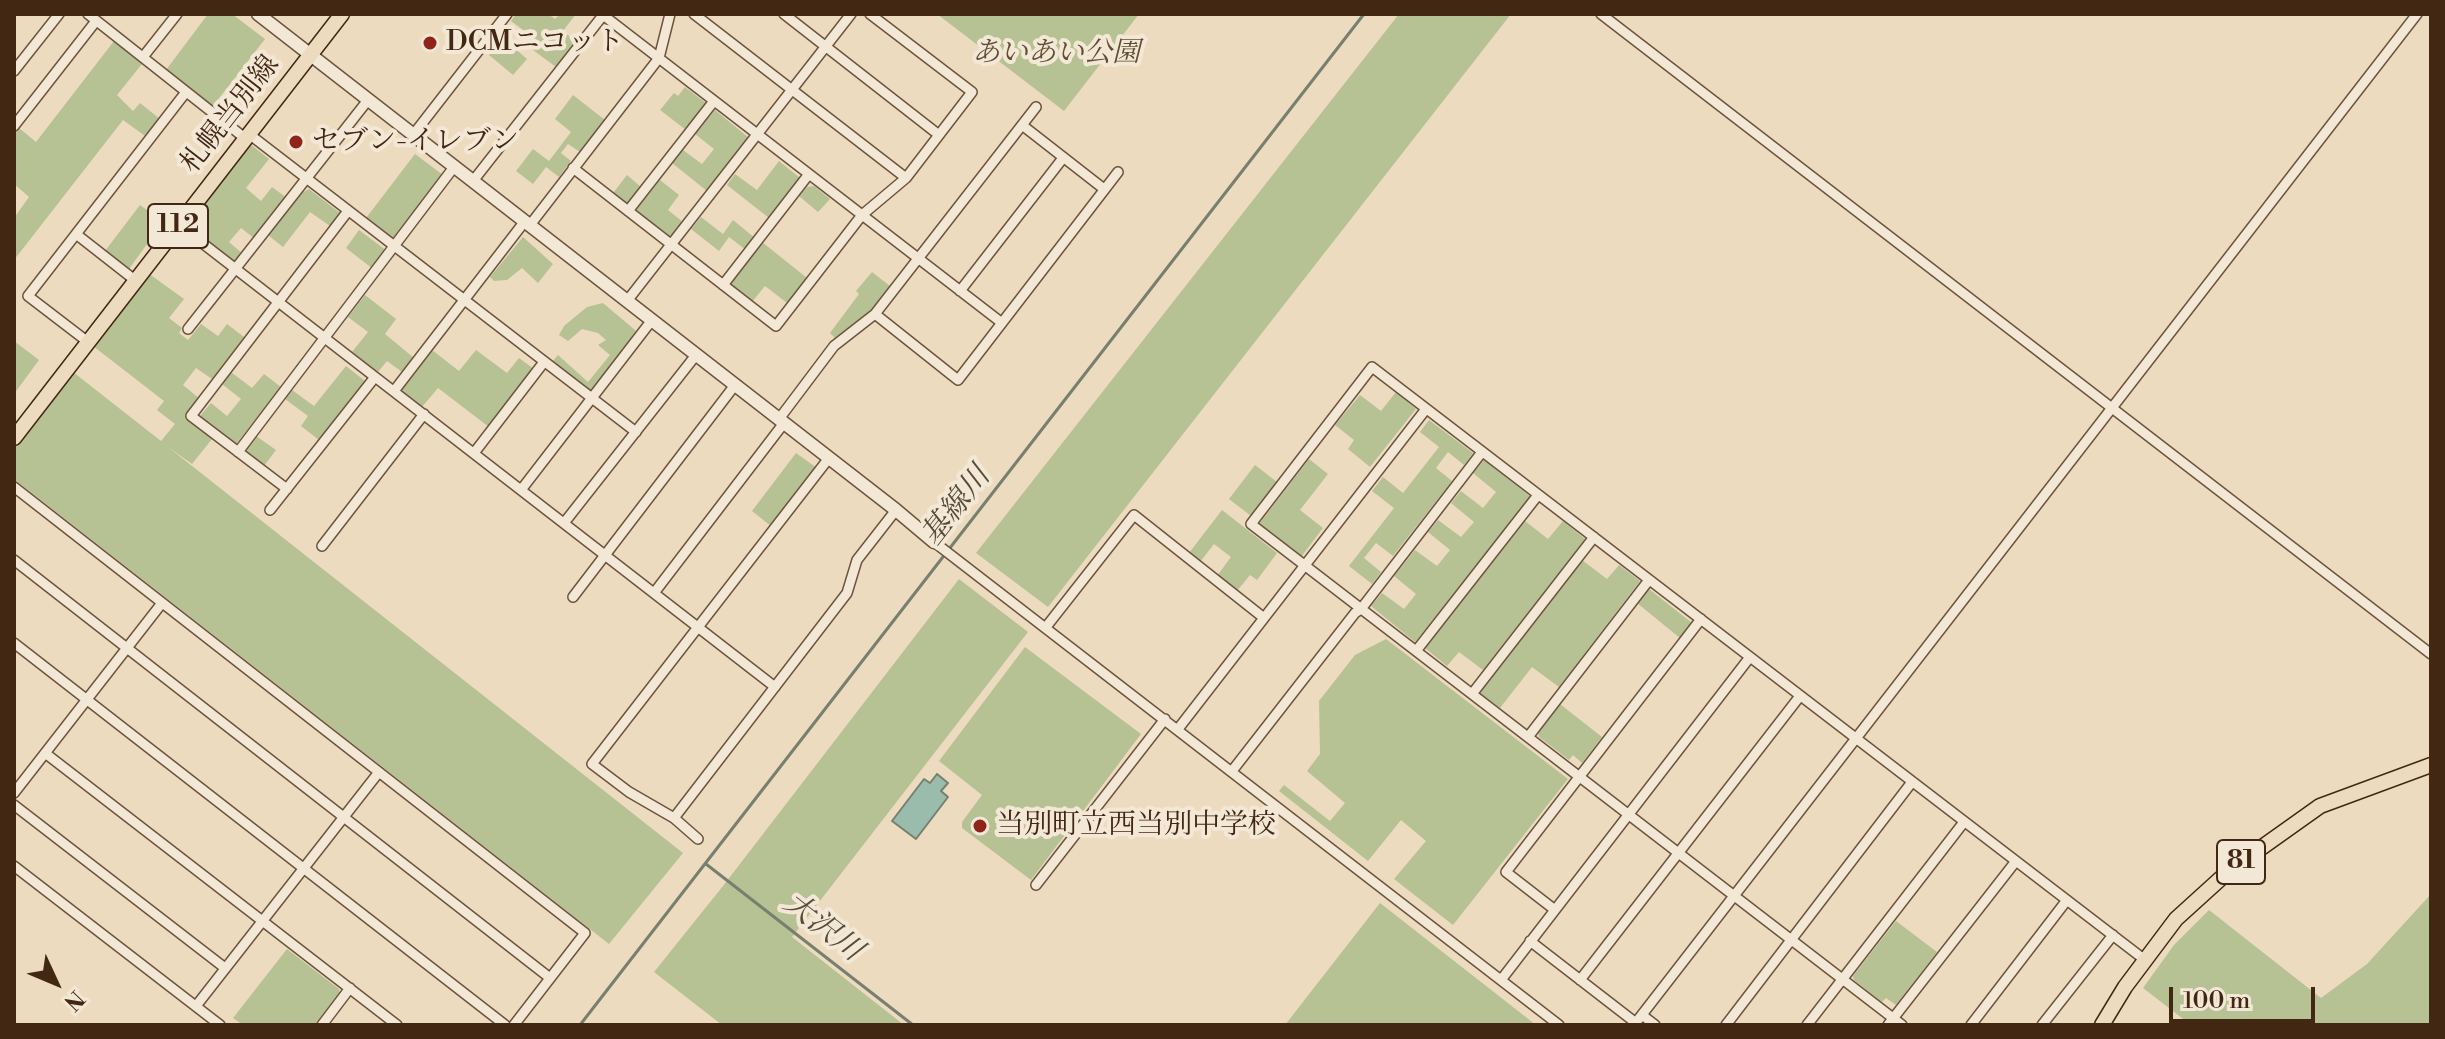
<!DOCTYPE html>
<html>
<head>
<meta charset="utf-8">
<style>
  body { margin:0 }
  #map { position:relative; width:2445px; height:1039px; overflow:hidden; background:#eddbc0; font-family:"Libre Bodoni",serif }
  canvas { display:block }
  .frame { position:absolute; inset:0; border:16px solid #422713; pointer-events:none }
  .north { position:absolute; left:16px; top:943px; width:80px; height:80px; -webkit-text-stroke:6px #f3e8d6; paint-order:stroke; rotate:134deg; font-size:22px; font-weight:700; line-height:32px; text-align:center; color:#422713 }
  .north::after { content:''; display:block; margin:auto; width:28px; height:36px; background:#422713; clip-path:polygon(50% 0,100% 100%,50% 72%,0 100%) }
  .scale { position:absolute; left:2169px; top:987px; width:146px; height:36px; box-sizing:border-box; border:4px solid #422713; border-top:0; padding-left:10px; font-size:24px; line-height:28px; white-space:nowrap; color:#422713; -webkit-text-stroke:6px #f3e8d6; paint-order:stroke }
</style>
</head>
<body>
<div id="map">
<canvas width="2445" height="1039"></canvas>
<div class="frame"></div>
<div class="north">N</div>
<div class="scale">100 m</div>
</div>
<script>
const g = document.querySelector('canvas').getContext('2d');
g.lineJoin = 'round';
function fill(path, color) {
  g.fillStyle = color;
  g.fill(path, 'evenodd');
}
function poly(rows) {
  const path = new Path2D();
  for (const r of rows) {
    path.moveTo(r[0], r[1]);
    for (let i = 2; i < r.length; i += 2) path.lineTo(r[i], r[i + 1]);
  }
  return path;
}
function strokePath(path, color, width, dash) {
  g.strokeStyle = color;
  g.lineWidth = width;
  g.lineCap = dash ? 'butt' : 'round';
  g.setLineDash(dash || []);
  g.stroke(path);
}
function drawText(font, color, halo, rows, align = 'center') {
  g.font = font + ' "Libre Bodoni","Noto Serif JP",serif';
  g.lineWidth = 8;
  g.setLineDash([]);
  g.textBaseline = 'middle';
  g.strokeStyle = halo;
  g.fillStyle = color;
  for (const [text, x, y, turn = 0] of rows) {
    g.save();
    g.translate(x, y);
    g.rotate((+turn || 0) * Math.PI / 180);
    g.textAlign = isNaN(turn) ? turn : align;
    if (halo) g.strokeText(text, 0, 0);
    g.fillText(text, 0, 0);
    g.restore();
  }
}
const green = poly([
  [208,14,232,14,265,39,213,106,166,70],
  [516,14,548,14,555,19,560,14,576,14,563,31,575,41,556,67,533,50,539,42,511,21],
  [937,14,1139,14,1064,111],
  [1399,14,1511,14,1048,607,976,553],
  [498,34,527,59,513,75,489,55,495,45,492,41],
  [114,41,142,64,117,95,133,111,140,103,160,119,145,136,123,120,14,260,14,218,29,197,14,184,14,134,19,128,36,142],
  [685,87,706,103,686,130,660,110,674,93,678,96],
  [573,95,605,120,580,152,568,144,561,153,571,161,559,177,546,167,533,184,516,171,533,149,549,161,571,132,555,119],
  [715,110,749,138,707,191,672,163,683,150,702,164,714,149,695,134],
  [250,144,269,159,246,188,261,201,272,187,287,198,255,239,241,228,229,242,243,254,235,264,186,225],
  [415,154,443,175,394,240,366,218],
  [779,161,800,178,769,218,727,185,735,174,757,190],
  [627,175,641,187,629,203,623,202,613,193],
  [660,180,679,195,668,210,683,222,669,239,635,211],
  [814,186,830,199,818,212,799,196,807,187],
  [309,189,340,213,330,226,310,212,283,247,268,235,302,193],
  [140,205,163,222,129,269,105,251],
  [701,217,723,234,733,220,755,238,746,250,729,237,719,251,691,229],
  [359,230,387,251,373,269,346,248],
  [523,237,553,264,538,283,522,268,507,280,494,281,490,277],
  [762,242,807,278,787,303,765,286,752,302,729,283],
  [872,272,890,286,871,311,835,338,830,333,859,294,856,291],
  [148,273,184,299,169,318,182,328,179,333,188,340,201,324,218,336,227,324,244,337,212,379,196,368,183,385,200,399,185,418,212,439,192,464,168,447,683,853,609,944,14,479,14,446,73,372,161,441,175,424,157,410,164,401,93,346],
  [365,295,396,319,385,334,414,358,402,372,387,361,378,372,352,352,368,332,348,317],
  [603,303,635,330,637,335,595,390,589,393,552,362,558,355,588,382,610,355,598,345,606,340,598,333,582,329,568,341,559,335,564,326,587,307],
  [14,341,39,360,14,394],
  [432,350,459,371,476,350,507,373,519,358,534,369,489,427,438,388,422,407,401,391],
  [346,366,365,381,319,440,301,426,308,416,285,399,292,390,314,406],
  [231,372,252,388,264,374,281,387,236,444,200,416,211,403,227,416,241,399,222,384],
  [1396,392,1416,409,1370,467,1348,449,1354,440,1335,425,1360,395,1381,411],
  [1429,420,1473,453,1464,465,1448,452,1436,468,1452,481,1393,556,1376,543,1364,558,1381,572,1372,584,1349,566,1394,508,1372,491,1383,477,1403,493,1439,447,1420,432],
  [256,436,276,450,264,466,245,450],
  [796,453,817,468,772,527,752,511],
  [1309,459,1328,474,1300,510,1323,528,1301,557,1259,524],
  [1484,460,1531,497,1415,642,1371,606,1382,593,1404,609,1416,594,1394,576,1415,550,1437,566,1450,550,1428,532,1438,520,1461,537,1474,522,1451,503,1461,491,1483,508,1496,492,1473,473],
  [1255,465,1277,482,1251,516,1229,499],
  [1222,510,1277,553,1257,580,1250,575,1237,591,1217,576,1231,557,1214,544,1200,562,1189,553],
  [1525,521,1548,539,1563,521,1585,539,1483,670,1459,652,1447,666,1425,648],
  [1582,560,1607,579,1619,565,1640,581,1559,687,1532,667,1500,708,1480,693],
  [959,579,1028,632,792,937,904,1025,722,1025,654,972,723,886],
  [1649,589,1692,623,1680,638,1637,603],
  [1386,639,1568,779,1453,925,1394,879,1426,841,1401,820,1368,861,1279,791,1284,785,1330,821,1345,803,1307,771,1320,754,1319,701,1355,655],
  [1025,647,1141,734,1031,880,962,828,962,822,982,795,939,761],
  [1560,704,1602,737,1582,763,1573,755,1569,760,1539,737,1538,732],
  [2431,894,2431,1025,2191,1025,2143,988,2174,945,2209,910,2321,998,2367,964],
  [1380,903,1536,1025,1285,1025],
  [1896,921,1937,952,1896,1005,1886,998,1882,1002,1854,980,1853,976],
  [287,949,339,989,340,993,315,1025,243,1025,233,1018]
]);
const water = poly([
  [937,774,948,783,941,791,948,797,916,839,892,821,924,779,930,783,937,774]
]);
const stream = poly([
  [706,864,913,1025],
  [580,1025,1364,14]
]);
const minor = poly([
  [88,14,246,139],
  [694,14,906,178],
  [784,14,939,135],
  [1601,14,2431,654],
  [603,15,1002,323],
  [143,57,177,14],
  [14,71,59,14],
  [1022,125,1104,189],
  [14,126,96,21],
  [249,134,636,432],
  [413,135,507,14],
  [573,168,776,326,862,215,906,178,972,92,870,14],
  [473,181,604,14],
  [628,211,714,101],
  [179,225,775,687],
  [530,225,659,58,670,14],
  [76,234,136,281],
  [723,285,809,174],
  [960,291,1063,158],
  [627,301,851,14],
  [875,314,958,380,1118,172],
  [188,329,368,100],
  [88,342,28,296,186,92],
  [394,391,525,221],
  [779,419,834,346,875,314,1036,107],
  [238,452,454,167],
  [474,453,544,362],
  [14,487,585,933,514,1025],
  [287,489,191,416,348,211],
  [521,490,652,320],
  [270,510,375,377],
  [564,523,696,355],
  [934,542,1559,1025],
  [322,546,424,414],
  [14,560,550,978],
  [654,593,784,423],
  [573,597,735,385],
  [1046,627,1134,515,1264,618],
  [14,643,505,1025],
  [1416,651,1538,495],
  [1472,694,1594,537],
  [1178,729,1426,409],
  [1528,737,1649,580],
  [45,753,397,1025],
  [1232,771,1355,613,1361,609,1482,452],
  [14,793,162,603],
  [14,805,225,968],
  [674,818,847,593,857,560,896,510],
  [698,839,674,818,629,792,592,764,829,458],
  [14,866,220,1025],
  [1036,885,1165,719],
  [1555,910,1506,872,1701,619],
  [1530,941,1636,1023],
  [1501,980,1750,657],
  [1580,980,1800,696],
  [196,1006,379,772],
  [1642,1015,1655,1025],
  [322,1025,350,988],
  [1634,1025,2417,14],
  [1726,1025,1912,782],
  [1807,1025,1964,822],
  [1888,1025,2016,861],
  [1902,1025,1251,524,1372,367,2145,960],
  [1971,1025,2067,900],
  [2042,1025,2113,935]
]);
const tertiary = poly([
  [258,14,896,510,934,542]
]);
const primary = poly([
  [14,438,342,14],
  [2102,1025,2125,987,2176,919,2230,870,2320,806,2431,765]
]);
const markers = [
  [430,43,8,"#8f2418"],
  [296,142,8,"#8f2418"],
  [980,826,8,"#8f2418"]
];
const shields = [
  [178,226,60],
  [2241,862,48]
];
const shieldNames = [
  ["112",178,226],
  ["81",2241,862]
];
const poiNames = [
  ["DCMニコット",446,43],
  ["セブン-イレブン",312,142],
  ["当別町立西当別中学校",996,826]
];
const parkNames = [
  ["あいあい公園",1056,54]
];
const streetNames = [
  ["札幌当別線",231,115,-52]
];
const waterNames = [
  ["基線川",957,507,-52],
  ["大沢川",822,928,38]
];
fill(green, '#b6c194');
fill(water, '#9abcac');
strokePath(water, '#77806f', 2);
strokePath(stream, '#77806f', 3);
strokePath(minor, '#6d543e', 12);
strokePath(tertiary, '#6d543e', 15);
strokePath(primary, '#422713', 17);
strokePath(minor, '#f3e8d6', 9);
strokePath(tertiary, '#f3e8d6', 12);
strokePath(primary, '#eddbc0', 14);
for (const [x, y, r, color] of markers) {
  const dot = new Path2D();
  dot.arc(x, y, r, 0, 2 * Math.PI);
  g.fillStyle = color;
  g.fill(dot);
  strokePath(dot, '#f3e8d6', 3);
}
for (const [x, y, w] of shields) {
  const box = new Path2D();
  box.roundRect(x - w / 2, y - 22, w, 44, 6);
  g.fillStyle = '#f3e8d6';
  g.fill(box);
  strokePath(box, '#422713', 2);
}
drawText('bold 26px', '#422713', null, shieldNames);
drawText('28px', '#422713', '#f3e8d6', poiNames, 'left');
drawText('italic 28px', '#5f4e33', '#f3e8d6', parkNames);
drawText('28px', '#422713', '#f3e8d6', streetNames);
drawText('italic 30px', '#584c39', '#f3e8d6', waterNames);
</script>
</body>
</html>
